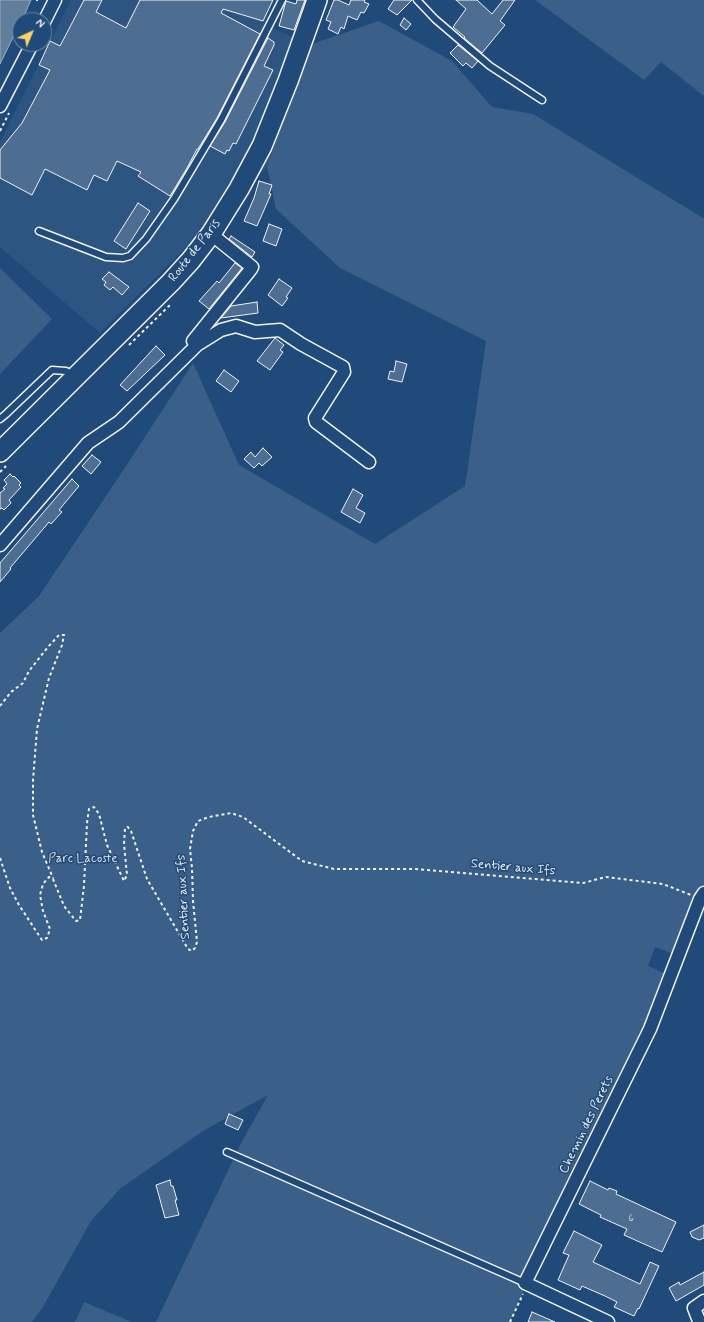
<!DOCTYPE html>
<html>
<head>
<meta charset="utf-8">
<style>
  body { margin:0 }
  #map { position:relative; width:704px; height:1322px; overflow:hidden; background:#1f4a7a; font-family:Mynerve,sans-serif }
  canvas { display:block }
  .north { position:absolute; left:12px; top:12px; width:40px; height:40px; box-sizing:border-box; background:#1f4a7a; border:1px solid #748da6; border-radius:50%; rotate:44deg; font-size:11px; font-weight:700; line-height:16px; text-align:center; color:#f4f1e8 }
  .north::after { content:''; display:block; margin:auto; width:14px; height:18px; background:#ffd166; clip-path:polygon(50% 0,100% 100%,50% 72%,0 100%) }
</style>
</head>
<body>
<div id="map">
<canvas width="704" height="1322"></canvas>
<div class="north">N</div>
</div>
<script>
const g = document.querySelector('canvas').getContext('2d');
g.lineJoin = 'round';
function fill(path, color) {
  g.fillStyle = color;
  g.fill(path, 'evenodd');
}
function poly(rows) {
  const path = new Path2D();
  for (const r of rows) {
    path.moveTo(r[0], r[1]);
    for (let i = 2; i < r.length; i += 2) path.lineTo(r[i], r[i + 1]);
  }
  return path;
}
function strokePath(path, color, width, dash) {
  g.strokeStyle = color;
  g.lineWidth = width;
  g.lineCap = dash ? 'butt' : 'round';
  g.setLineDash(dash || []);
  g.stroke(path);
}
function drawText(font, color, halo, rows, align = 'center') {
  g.font = font + ' Mynerve,sans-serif';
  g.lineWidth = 3;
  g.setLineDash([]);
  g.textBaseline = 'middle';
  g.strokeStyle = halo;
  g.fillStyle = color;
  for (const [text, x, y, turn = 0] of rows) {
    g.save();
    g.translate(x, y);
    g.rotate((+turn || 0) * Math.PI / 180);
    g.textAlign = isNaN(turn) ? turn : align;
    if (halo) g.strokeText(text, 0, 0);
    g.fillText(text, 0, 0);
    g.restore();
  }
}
const built = poly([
  [71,0,273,0,264,24,309,45,267,167,100,333,0,247,0,142]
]);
const green = poly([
  [535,0,704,0,704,96,661,62,644,80],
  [379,21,452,61,492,107,533,114,703,218,704,217,704,894,676,955,655,947,648,966,668,975,644,1033,568,1179,524,1275,524,1290,510,1322,156,1322,242,1141,268,1095,203,1131,121,1188,91,1221,43,1307,32,1322,0,1322,0,633,39,596,126,466,193,363,239,465,375,544,465,486,486,341,340,268,276,209,267,167,309,45],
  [0,268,52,319,0,374],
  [84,1302,132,1322,75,1322]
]);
const water = poly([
  [0,0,31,0,22,20,20,20,20,23,0,64,0,0]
]);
const building = poly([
  [84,0,102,0,96,12,126,28,140,0,273,0,263,21,223,9,221,13,260,34,217,118,198,149,197,149,187,168,170,196,138,176,141,172,117,161,107,181,94,175,87,190,45,169,32,195,0,178,0,150,22,123,50,70,39,65,50,41,60,46,84,0],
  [297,0,305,0,294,30,279,26,286,1,296,4,297,0],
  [334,0,338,0,349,5,351,0,365,0,364,2,369,4,364,13,361,12,357,20,348,16,344,29,341,27,338,34,328,29,331,22,326,20,334,0],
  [394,0,412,0,397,15,388,9,394,0],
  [456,0,477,0,492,14,503,0,515,0,500,21,505,25,482,53,464,38,465,37,453,27,466,9,456,0],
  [404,18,411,24,406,30,400,25,404,18],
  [268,38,274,42,274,45,264,66,273,70,236,144,233,143,229,151,227,150,225,154,210,146,225,122,268,38],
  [458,45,478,61,472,68,466,63,463,66,450,53,458,45],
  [259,181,272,185,269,194,271,194,257,226,244,221,254,198,259,181],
  [138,203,150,211,126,249,114,241,138,203],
  [269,224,282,229,276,246,263,241,269,224],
  [231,236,255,252,252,257,229,239,231,236],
  [235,263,242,268,209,309,199,301,217,281,219,283,235,263],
  [109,272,129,287,122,295,113,287,110,290,104,285,106,282,102,279,109,272],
  [279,279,292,288,286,297,288,298,282,306,268,295,279,279],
  [257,302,258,313,221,318,231,306,257,302],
  [275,338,284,345,280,350,283,352,270,370,257,361,275,338],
  [156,346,165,355,127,391,120,385,156,346],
  [396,361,407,364,402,382,388,379,390,371,394,372,396,361],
  [224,370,239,381,231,392,216,381,224,370],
  [263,448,272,457,262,466,259,463,254,468,244,459,251,452,255,457,263,448],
  [92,455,101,462,91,474,82,466,92,455],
  [10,474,13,477,14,476,21,483,19,485,21,487,9,500,11,503,4,510,2,508,0,509,0,493,5,489,3,488,7,484,4,480,10,474],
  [72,479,79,486,59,510,62,512,51,524,49,522,10,568,11,569,0,582,0,563,72,479],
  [353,489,363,495,356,508,365,513,360,523,341,512,353,489],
  [229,1114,243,1120,238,1130,225,1124,229,1114],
  [170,1180,171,1186,173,1186,177,1200,175,1200,179,1215,165,1218,156,1185,170,1180],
  [590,1181,608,1190,609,1188,617,1191,616,1194,676,1222,662,1252,624,1235,627,1229,600,1217,601,1215,579,1204,590,1181],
  [704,1225,704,1238,699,1240,692,1237,690,1232,704,1225],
  [574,1231,602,1245,593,1262,640,1284,650,1262,659,1266,639,1309,638,1308,634,1316,614,1307,617,1302,605,1296,582,1286,580,1290,558,1280,569,1255,563,1253,574,1231],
  [704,1272,704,1285,676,1301,669,1288,679,1282,680,1285,704,1272],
  [532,1312,555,1322,528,1322,532,1312]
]);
const path = poly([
  [36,0,38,0],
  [44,44,50,31],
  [0,131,9,113],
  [129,345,170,305],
  [0,472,6,466],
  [0,706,11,692,23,683,29,671,48,647,59,635,64,635,62,645,49,678,37,729,33,780,33,815,42,852,53,878],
  [0,858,10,888,19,905,42,940,47,938,50,929,43,911,40,895,43,884,49,877,53,879,64,906,76,921,80,920,84,886,87,823,89,809,94,807,99,814,107,845,124,881,127,875,124,844,125,828,128,827,131,831,147,879,188,949,192,951,195,948,197,942,193,901,192,868,190,849,193,831,198,821,209,817,231,813,243,817,302,861,334,869,416,869,583,883,606,877,663,884,691,895],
  [510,1322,523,1294]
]);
const lane = poly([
  [417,0,435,19,490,66,542,100],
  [39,231,106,257,123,258,130,256,146,239,174,199,221,120,282,0],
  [0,419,6,414,52,370,66,371,73,375],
  [227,1152,525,1283]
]);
const street = poly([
  [44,22,55,0],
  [0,106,32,44],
  [211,234,252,267,251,269,193,341,197,345,221,330,236,326,255,332,280,330,301,344,343,367,344,372,315,418,316,422,369,462],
  [0,545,88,443,119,422,197,345],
  [608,1322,525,1283,650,1029,700,899,704,893],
  [702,1322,699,1321,694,1308,704,1301]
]);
const primary = poly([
  [0,452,171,282,191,260,211,234,239,189,262,146,288,81,317,0]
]);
const numberNames = [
  ["6",631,1219]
];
const streetNames = [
  ["Route de Paris",195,251,-52],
  ["Sentier aux Ifs",513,868,5],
  ["Sentier aux Ifs",184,897,-93],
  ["Chemin des Perets",587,1125,-64]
];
const parkNames = [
  ["Parc Lacoste",83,859]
];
fill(built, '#2d5581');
fill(green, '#3a5f88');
fill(water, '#627e9d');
strokePath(water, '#9cacbb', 1);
fill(building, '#4d6e92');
strokePath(building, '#f4f1e8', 1);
strokePath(lane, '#f4f1e8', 9);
strokePath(street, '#f4f1e8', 15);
strokePath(primary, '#f4f1e8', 22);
strokePath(path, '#f4f1e8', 2, [3, 3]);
strokePath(lane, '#1f4a7a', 6);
strokePath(street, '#1f4a7a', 12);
strokePath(primary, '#1f4a7a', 19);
drawText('11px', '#cad0d2', null, numberNames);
drawText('13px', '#f4f1e8', '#1f4a7a', streetNames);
drawText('13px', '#e1e2de', '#1f4a7a', parkNames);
</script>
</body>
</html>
